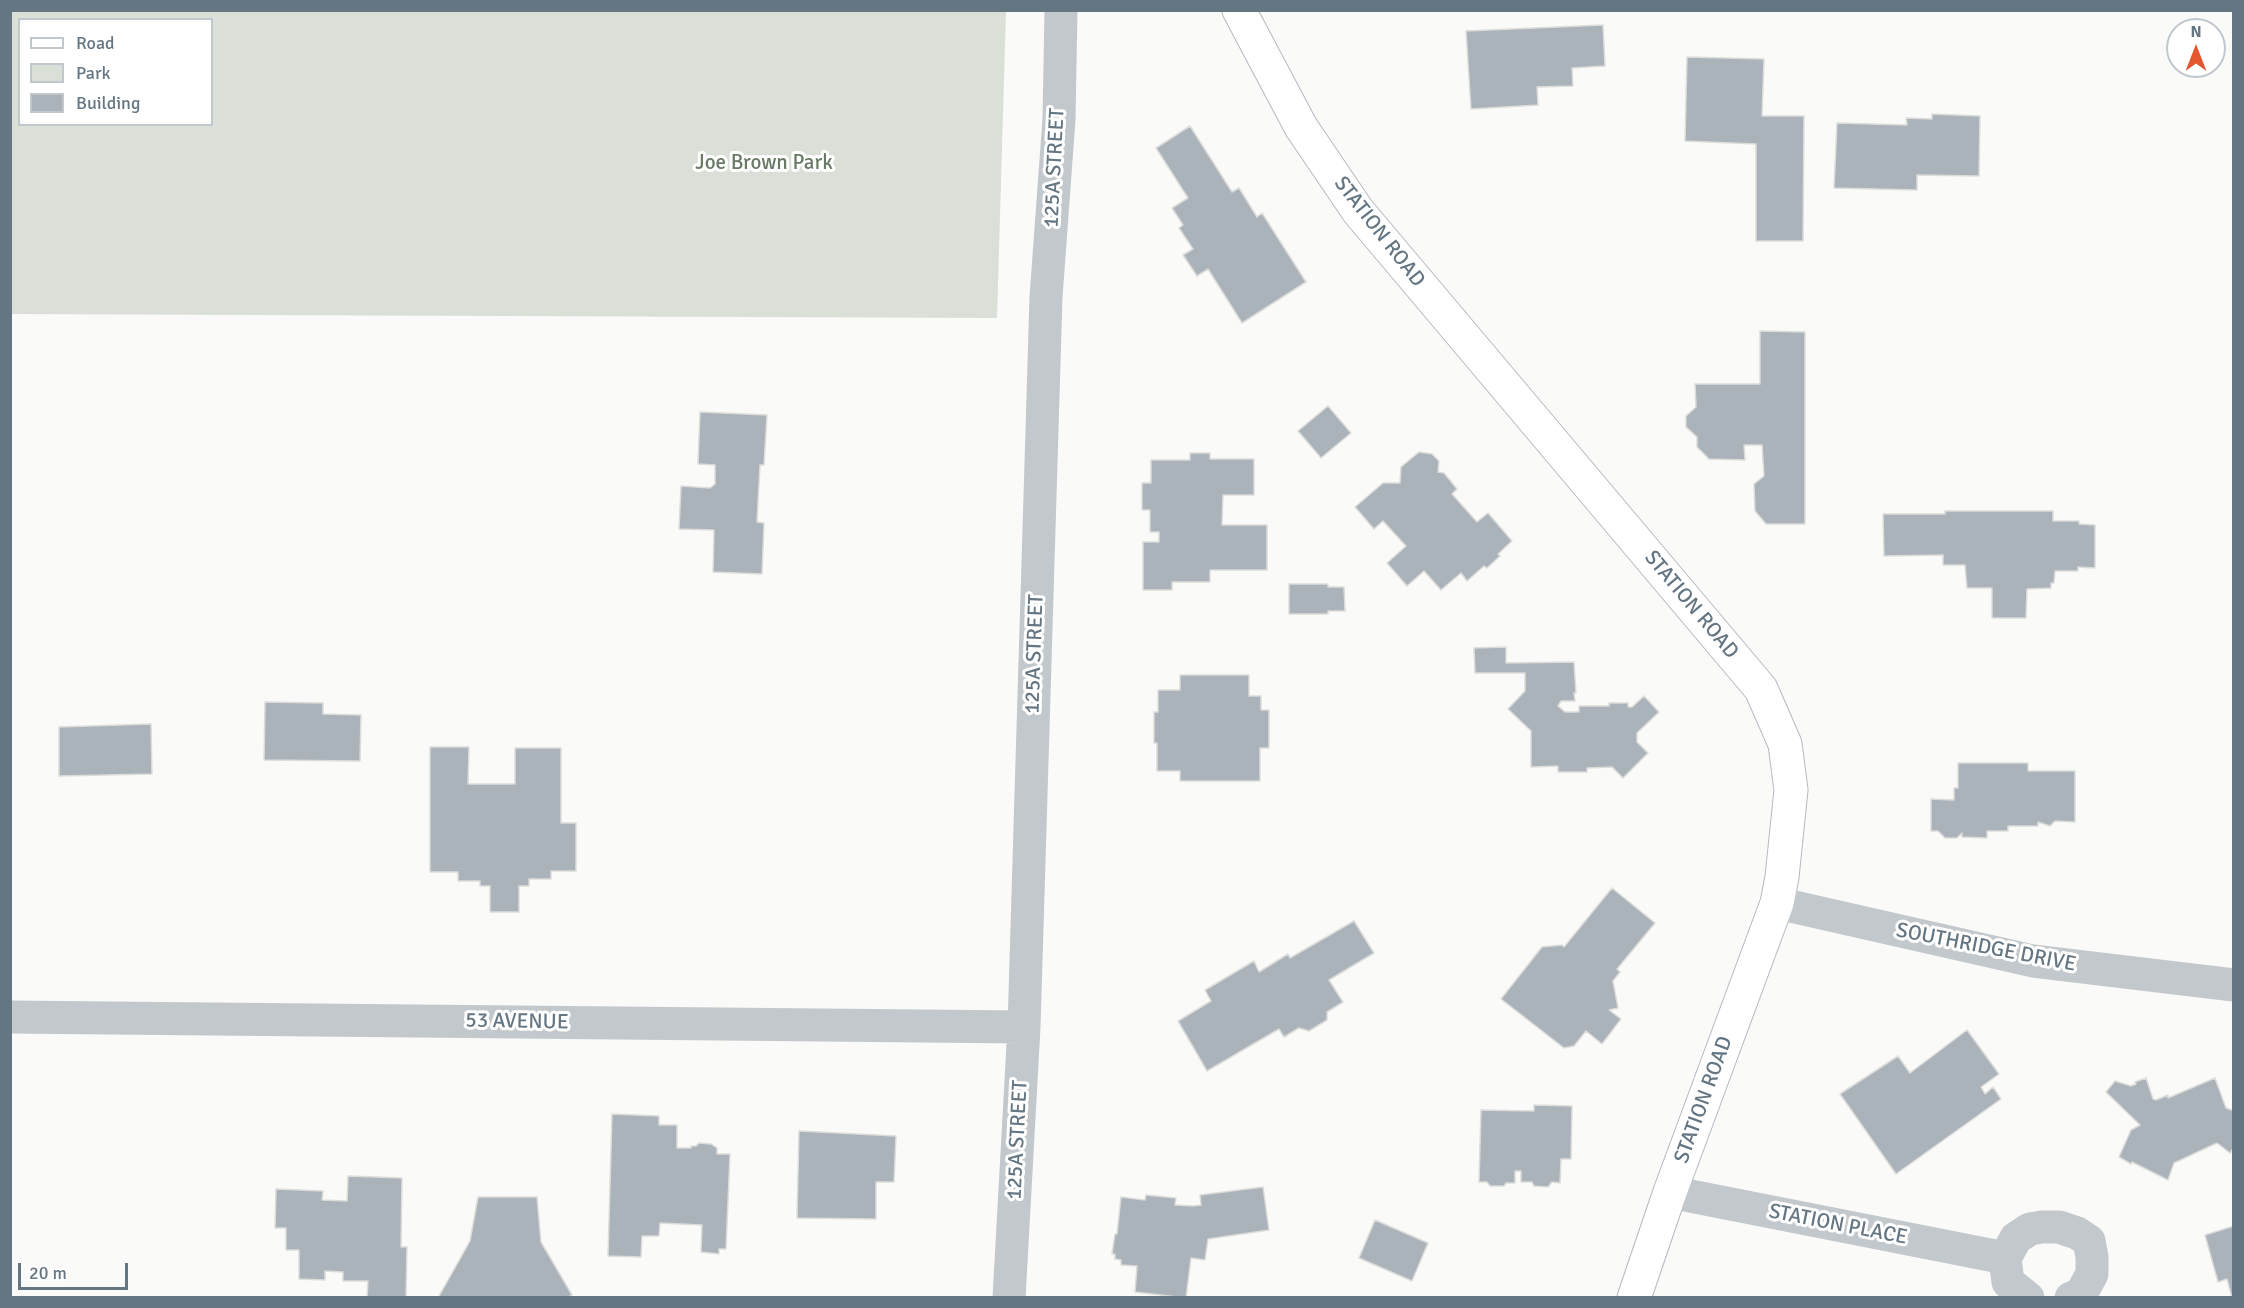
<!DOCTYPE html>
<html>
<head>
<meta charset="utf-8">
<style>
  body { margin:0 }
  #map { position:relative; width:2244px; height:1308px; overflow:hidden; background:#fafaf8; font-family:Signika,sans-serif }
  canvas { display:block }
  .frame { position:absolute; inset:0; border:12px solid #657683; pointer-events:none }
  .legend { position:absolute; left:18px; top:18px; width:195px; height:108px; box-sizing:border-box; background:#fff; border:2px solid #c1c8cd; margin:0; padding:8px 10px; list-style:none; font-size:18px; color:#657683 }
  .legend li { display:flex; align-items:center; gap:12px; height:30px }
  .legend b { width:30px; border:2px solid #c1c8cd }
  .north { position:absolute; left:2166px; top:18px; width:60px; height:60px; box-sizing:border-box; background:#fff; border:2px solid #c1c8cd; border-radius:50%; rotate:0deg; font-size:16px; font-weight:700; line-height:24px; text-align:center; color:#657683 }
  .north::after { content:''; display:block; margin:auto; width:21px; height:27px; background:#e4572e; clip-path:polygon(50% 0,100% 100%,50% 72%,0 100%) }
  .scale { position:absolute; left:18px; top:1263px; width:110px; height:27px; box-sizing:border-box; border:3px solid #657683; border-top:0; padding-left:8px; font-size:18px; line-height:21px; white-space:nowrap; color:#657683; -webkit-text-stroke:4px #fff; paint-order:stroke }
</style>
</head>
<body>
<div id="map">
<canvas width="2244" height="1308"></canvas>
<div class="frame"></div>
<ul class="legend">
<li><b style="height:8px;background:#fff"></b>Road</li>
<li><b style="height:16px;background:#dadfd7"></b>Park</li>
<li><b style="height:16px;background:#aab3b9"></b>Building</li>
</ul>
<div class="north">N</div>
<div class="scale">20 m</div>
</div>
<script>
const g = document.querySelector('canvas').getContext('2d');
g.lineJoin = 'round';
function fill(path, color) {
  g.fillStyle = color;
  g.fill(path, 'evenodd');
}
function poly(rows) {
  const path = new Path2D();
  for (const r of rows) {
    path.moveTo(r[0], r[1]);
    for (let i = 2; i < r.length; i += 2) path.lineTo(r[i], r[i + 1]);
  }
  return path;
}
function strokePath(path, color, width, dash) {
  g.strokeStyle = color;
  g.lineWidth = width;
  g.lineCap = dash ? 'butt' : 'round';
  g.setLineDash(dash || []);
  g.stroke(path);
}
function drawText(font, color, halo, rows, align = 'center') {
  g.font = font + ' Signika,sans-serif';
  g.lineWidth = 6;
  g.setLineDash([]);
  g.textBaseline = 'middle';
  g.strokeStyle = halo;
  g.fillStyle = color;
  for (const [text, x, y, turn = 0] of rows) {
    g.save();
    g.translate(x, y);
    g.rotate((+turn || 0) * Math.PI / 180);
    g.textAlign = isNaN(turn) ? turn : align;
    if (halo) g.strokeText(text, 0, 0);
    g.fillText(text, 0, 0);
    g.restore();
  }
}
const green = poly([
  [11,10,1006,11,997,318,11,314],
  [20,20,212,20,212,124,20,124]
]);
const building = poly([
  [1603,25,1605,66,1572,68,1573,86,1537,87,1538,105,1471,109,1466,31,1603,25],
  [1687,57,1764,59,1762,116,1804,116,1803,241,1756,241,1756,144,1685,141,1687,57],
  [1932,114,1980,116,1979,176,1917,175,1917,190,1834,188,1837,123,1907,125,1906,118,1932,119,1932,114],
  [1190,126,1232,192,1239,188,1257,217,1262,213,1306,282,1242,323,1208,269,1197,276,1183,255,1193,249,1179,228,1183,225,1172,208,1188,198,1156,148,1190,126],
  [1760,331,1805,332,1805,524,1766,524,1755,511,1754,484,1764,476,1762,445,1744,445,1745,460,1709,459,1697,447,1697,437,1686,427,1686,416,1696,407,1695,384,1760,384,1760,331],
  [1328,406,1351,433,1321,458,1298,431,1328,406],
  [700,412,767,415,764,465,760,465,757,522,764,523,762,574,713,572,714,530,679,529,681,486,710,488,715,484,715,465,698,464,700,412],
  [1419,452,1432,454,1439,461,1438,472,1444,473,1457,489,1452,494,1477,522,1488,513,1512,541,1498,554,1500,556,1487,568,1484,566,1467,581,1461,573,1441,590,1424,571,1407,586,1387,563,1406,546,1383,521,1374,529,1355,507,1383,483,1400,483,1401,467,1419,452],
  [1190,453,1210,453,1210,459,1254,459,1254,495,1223,495,1222,525,1267,525,1267,570,1210,570,1210,582,1172,582,1172,590,1143,590,1143,542,1159,542,1159,532,1150,532,1150,510,1142,510,1142,483,1151,483,1151,460,1190,460,1190,453],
  [1945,511,2053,511,2053,521,2079,521,2079,524,2095,525,2095,568,2078,567,2078,571,2055,571,2054,583,2051,583,2051,588,2027,589,2026,618,1992,618,1992,588,1967,588,1965,565,1943,565,1943,555,1884,556,1883,514,1945,514,1945,511],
  [1289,584,1328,584,1328,587,1344,587,1345,611,1328,611,1328,614,1289,614,1289,584],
  [1506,647,1506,663,1574,662,1576,693,1574,693,1575,701,1561,701,1558,706,1565,712,1579,712,1579,706,1609,706,1609,703,1628,703,1628,707,1632,707,1644,696,1659,712,1637,733,1637,742,1648,753,1623,778,1612,767,1587,768,1587,772,1558,772,1558,766,1531,767,1531,731,1508,709,1525,691,1525,673,1475,673,1474,648,1506,647],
  [1180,675,1249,675,1249,696,1261,696,1261,710,1269,710,1269,748,1260,748,1260,781,1180,781,1180,771,1157,771,1157,743,1154,743,1154,712,1158,712,1158,690,1180,690,1180,675],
  [265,702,323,703,323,714,361,715,360,761,264,760,265,702],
  [151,724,152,774,59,776,59,727,151,724],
  [430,747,469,747,468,784,515,784,515,748,561,748,561,823,576,823,576,871,551,871,551,879,529,879,529,886,519,886,519,912,490,912,490,886,480,886,480,881,458,881,458,872,430,872,430,747],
  [1958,763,2028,763,2028,771,2075,771,2075,822,2055,821,2050,826,2038,822,2038,826,2008,826,2008,831,1987,831,1987,838,1962,837,1962,833,1957,838,1945,838,1938,831,1931,831,1931,799,1954,800,1954,788,1958,788,1958,763],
  [1612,888,1655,923,1617,969,1620,972,1613,981,1618,1008,1609,1010,1621,1019,1602,1044,1586,1031,1574,1046,1564,1048,1501,999,1542,947,1562,945,1564,947,1612,888],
  [1354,921,1374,953,1329,980,1343,1002,1327,1012,1327,1020,1309,1031,1299,1028,1284,1037,1279,1029,1207,1071,1178,1021,1211,1001,1205,990,1254,961,1259,972,1288,954,1290,958,1354,921],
  [1967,1030,1999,1074,1981,1087,1985,1094,1993,1087,2001,1099,1896,1174,1840,1094,1898,1056,1910,1073,1967,1030],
  [2146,1078,2153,1099,2156,1100,2168,1095,2168,1098,2215,1078,2226,1108,2234,1111,2234,1147,2230,1153,2217,1143,2174,1163,2168,1180,2132,1162,2131,1164,2119,1157,2131,1130,2140,1125,2106,1092,2115,1081,2131,1086,2136,1084,2135,1082,2146,1078],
  [1534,1105,1572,1106,1571,1159,1561,1159,1560,1183,1552,1182,1548,1187,1534,1186,1532,1182,1521,1182,1521,1171,1515,1171,1515,1183,1506,1183,1504,1186,1490,1186,1487,1182,1479,1182,1481,1110,1534,1111,1534,1105],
  [612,1114,659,1116,659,1125,677,1125,677,1148,691,1148,691,1146,696,1146,699,1143,711,1144,717,1148,717,1154,730,1154,726,1249,719,1249,719,1254,701,1252,702,1225,660,1223,659,1236,642,1236,641,1257,608,1256,612,1114],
  [799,1131,896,1136,894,1182,876,1182,876,1219,797,1218,799,1131],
  [348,1176,402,1178,401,1247,407,1247,406,1298,367,1298,368,1281,343,1281,343,1272,325,1271,325,1280,299,1279,299,1250,286,1250,286,1228,275,1228,276,1189,323,1191,322,1200,347,1201,348,1176],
  [1263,1187,1269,1230,1208,1239,1205,1260,1191,1258,1186,1298,1135,1292,1137,1266,1121,1265,1121,1260,1115,1259,1115,1254,1112,1254,1115,1234,1117,1234,1121,1197,1145,1200,1146,1195,1176,1198,1175,1205,1193,1206,1201,1205,1200,1195,1263,1187],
  [478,1197,537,1197,541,1242,572,1295,567,1298,438,1298,470,1241,478,1197],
  [1375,1220,1428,1243,1412,1281,1359,1258,1375,1220],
  [2234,1226,2234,1298,2232,1298,2227,1279,2218,1282,2205,1235,2234,1226]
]);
const street = poly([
  [1777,903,2033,961,2234,985],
  [10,1017,1024,1027],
  [1670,1192,2005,1258],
  [1009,1298,1024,1027,1046,297,1059,119,1061,10],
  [2028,1298,2008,1282,2005,1258,2016,1238,2030,1229,2042,1227,2059,1227,2077,1233,2089,1241,2092,1257,2092,1274,2081,1294,2071,1298]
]);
const secondary = poly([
  [1239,10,1301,127,1358,211,1761,689,1785,744,1791,790,1782,877,1777,903,1670,1192,1634,1298]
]);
const parkNames = [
  ["Joe Brown Park",764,163]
];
const streetNames = [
  ["125A STREET",1055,168,-87],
  ["STATION ROAD",1379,232,52],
  ["STATION ROAD",1691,605,50],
  ["125A STREET",1035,654,-88],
  ["SOUTHRIDGE DRIVE",1986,948,11],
  ["53 AVENUE",517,1022,1],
  ["STATION ROAD",1704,1100,-70],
  ["125A STREET",1018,1140,-87],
  ["STATION PLACE",1838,1225,11]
];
fill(green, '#dadfd7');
fill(building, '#aab3b9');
strokePath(building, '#dcdcda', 1.5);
strokePath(secondary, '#b3babf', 35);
strokePath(street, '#c3c8cc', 33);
strokePath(secondary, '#fff', 33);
drawText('21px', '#687a64', '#fff', parkNames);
drawText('21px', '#657683', '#fff', streetNames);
</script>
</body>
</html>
